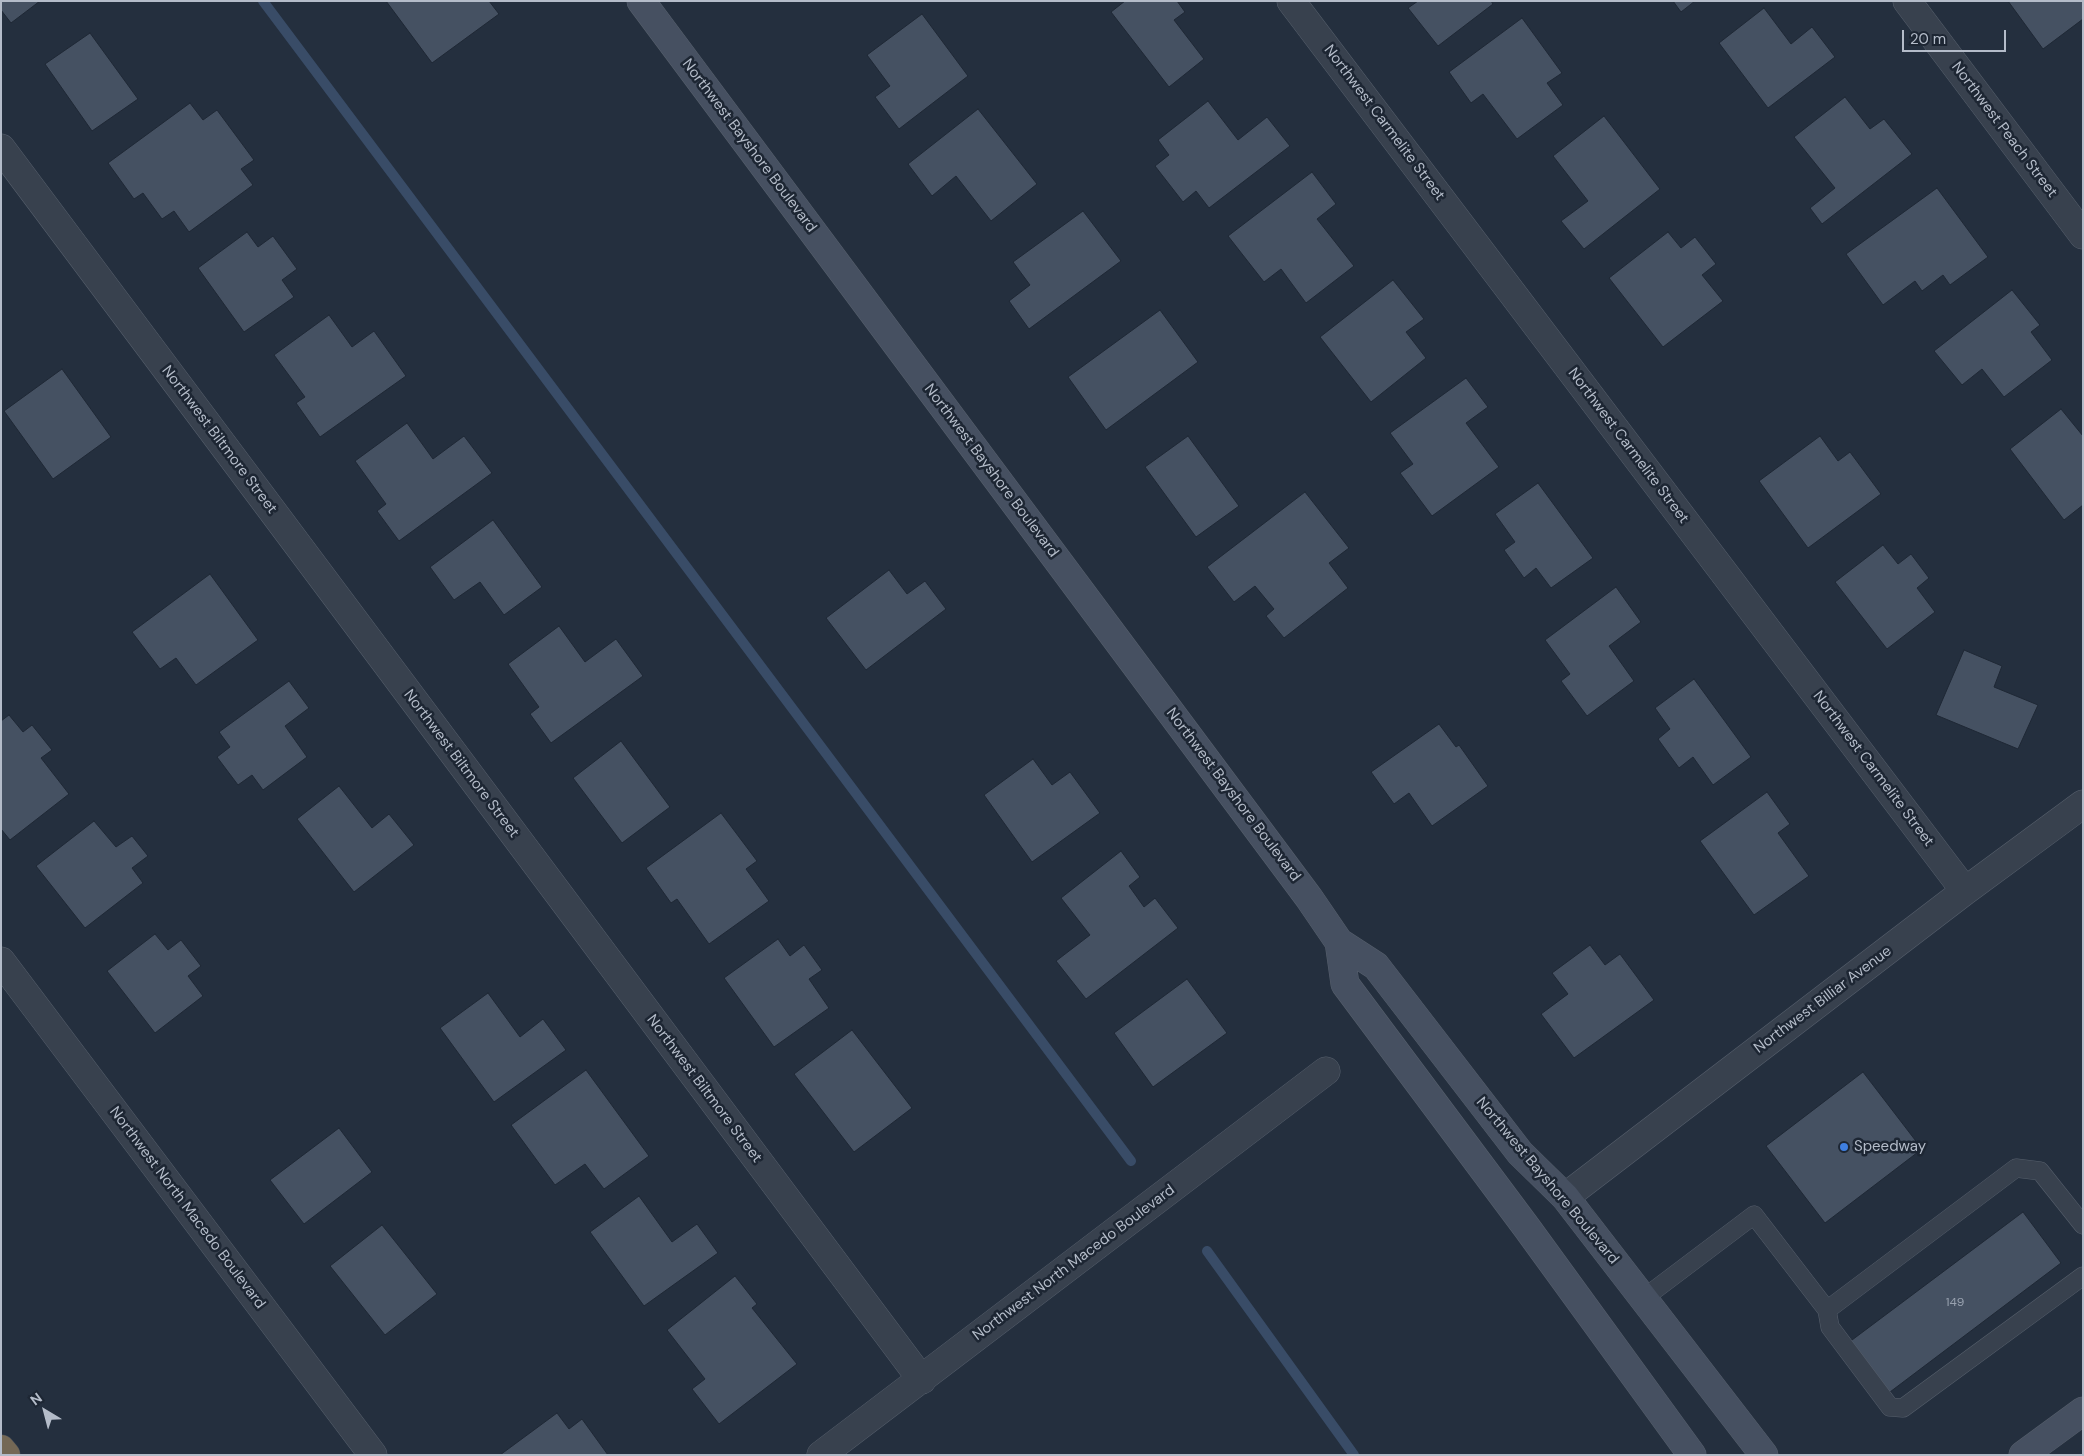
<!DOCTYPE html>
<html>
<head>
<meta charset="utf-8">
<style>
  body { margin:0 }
  #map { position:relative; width:2084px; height:1456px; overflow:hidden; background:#242f3e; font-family:"DM Sans",sans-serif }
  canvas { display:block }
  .frame { position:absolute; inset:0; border:2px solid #b4bcc9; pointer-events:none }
  .north { position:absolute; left:20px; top:1386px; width:50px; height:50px; -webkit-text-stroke:4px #1d2633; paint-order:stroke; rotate:323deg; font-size:14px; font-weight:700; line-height:20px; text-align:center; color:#b4bcc9 }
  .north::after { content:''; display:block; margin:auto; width:18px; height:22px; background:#b4bcc9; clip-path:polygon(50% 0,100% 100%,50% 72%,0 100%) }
  .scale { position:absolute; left:1902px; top:30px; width:104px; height:22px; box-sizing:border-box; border:2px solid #b4bcc9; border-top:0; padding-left:6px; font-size:15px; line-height:18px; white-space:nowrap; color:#b4bcc9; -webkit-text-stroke:4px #1d2633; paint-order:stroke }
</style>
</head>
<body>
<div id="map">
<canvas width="2084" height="1456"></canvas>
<div class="frame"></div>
<div class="north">N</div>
<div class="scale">20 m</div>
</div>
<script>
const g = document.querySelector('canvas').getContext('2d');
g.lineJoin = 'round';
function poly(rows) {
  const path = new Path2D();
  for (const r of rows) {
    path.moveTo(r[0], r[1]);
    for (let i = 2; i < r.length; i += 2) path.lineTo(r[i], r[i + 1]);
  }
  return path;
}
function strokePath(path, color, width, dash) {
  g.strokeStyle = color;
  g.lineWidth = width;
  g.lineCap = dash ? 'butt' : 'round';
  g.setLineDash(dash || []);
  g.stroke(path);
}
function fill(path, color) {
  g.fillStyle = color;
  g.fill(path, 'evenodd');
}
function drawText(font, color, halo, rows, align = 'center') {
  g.font = font + ' "DM Sans",sans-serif';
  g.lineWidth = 5;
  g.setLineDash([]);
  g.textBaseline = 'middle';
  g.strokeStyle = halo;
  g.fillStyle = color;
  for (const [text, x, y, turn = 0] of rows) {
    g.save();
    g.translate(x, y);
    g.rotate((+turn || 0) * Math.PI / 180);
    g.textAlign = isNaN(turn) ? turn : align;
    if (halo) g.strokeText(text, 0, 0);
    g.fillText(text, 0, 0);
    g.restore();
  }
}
const stream = poly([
  [263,1,1131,1161],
  [1207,1251,1354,1455]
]);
const building = poly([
  [1,1,40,1,11,23,1,10,1,1],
  [386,1,489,1,499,14,432,63,386,1],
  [1125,1,1177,1,1185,12,1174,20,1204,59,1169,87,1111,12,1125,1],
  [1418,1,1491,1,1493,4,1438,46,1408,8,1418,1],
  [1673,1,1695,1,1681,12,1673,1],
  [2008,1,2083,1,2083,19,2043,49,2008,1],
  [1764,8,1791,44,1812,27,1835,57,1768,108,1719,43,1764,8],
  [922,14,968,76,899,129,875,97,890,86,867,55,922,14],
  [1522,18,1562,73,1547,83,1563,105,1517,139,1483,94,1471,103,1449,72,1522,18],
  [90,33,138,99,92,131,45,64,90,33],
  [1845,97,1870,129,1884,119,1912,154,1822,224,1810,208,1835,188,1794,137,1845,97],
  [1208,101,1238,140,1267,117,1290,146,1209,208,1196,191,1183,202,1155,166,1169,155,1158,140,1208,101],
  [190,103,203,120,217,110,254,160,241,169,253,185,189,232,174,211,162,219,143,193,134,199,108,163,190,103],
  [978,109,1037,184,991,221,956,176,932,196,908,164,978,109],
  [1604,116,1660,189,1584,249,1561,221,1588,201,1553,156,1604,116],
  [1312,172,1336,204,1317,219,1354,266,1306,303,1281,269,1264,282,1228,236,1312,172],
  [1937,188,1988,257,1950,285,1943,275,1922,291,1915,281,1883,305,1846,254,1937,188],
  [1083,211,1121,261,1029,329,1009,301,1030,285,1013,262,1083,211],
  [247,232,258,247,273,236,297,269,282,280,294,297,244,332,198,268,247,232],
  [1668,232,1681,248,1695,237,1716,264,1702,275,1723,301,1663,347,1609,278,1668,232],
  [1393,280,1424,319,1406,332,1426,358,1371,402,1320,337,1393,280],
  [2012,290,2040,325,2031,332,2052,360,2004,397,1982,369,1962,385,1934,351,2012,290],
  [1160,310,1198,362,1106,430,1068,377,1160,310],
  [329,315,352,347,374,331,406,376,320,437,296,403,305,397,274,355,329,315],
  [62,369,111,437,53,479,4,411,62,369],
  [1466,378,1488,407,1466,423,1499,467,1432,516,1400,473,1413,464,1390,433,1466,378],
  [2061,409,2083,436,2083,505,2064,520,2010,449,2061,409],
  [407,423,433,459,464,436,492,473,399,541,377,511,386,504,355,461,407,423],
  [1188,436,1239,506,1196,537,1145,467,1188,436],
  [1820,436,1838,461,1850,452,1881,494,1808,548,1759,481,1820,436],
  [1538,483,1593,558,1551,588,1536,568,1524,578,1504,550,1515,542,1495,514,1538,483],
  [1305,492,1349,548,1329,563,1348,588,1284,638,1266,616,1274,609,1255,586,1234,602,1207,567,1305,492],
  [493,520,542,587,504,615,480,582,454,600,430,567,493,520],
  [1883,545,1898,564,1911,554,1929,578,1917,588,1935,612,1887,649,1835,582,1883,545],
  [889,570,907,594,925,581,946,609,866,670,826,618,889,570],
  [210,574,258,640,196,685,176,658,160,669,132,632,210,574],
  [1616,587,1641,622,1609,646,1634,681,1587,716,1561,681,1570,674,1545,640,1616,587],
  [559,626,585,662,616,639,643,676,551,743,530,714,539,707,508,664,559,626],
  [1964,650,2002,666,1994,687,2038,705,2018,749,1936,715,1964,650],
  [1694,679,1751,757,1713,785,1693,757,1679,768,1658,739,1670,729,1655,708,1694,679],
  [289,681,309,708,285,726,307,757,263,790,252,775,238,785,217,757,230,747,219,732,289,681],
  [9,715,23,732,32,725,52,750,41,758,69,794,10,840,1,829,1,721,9,715],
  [1439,724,1456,747,1459,745,1488,786,1432,826,1409,793,1394,804,1371,772,1439,724],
  [621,741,670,807,622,843,573,778,621,741],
  [1033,759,1052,785,1070,772,1100,813,1032,862,984,795,1033,759],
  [339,786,372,828,389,814,414,845,354,892,297,819,339,786],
  [1767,792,1790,824,1778,833,1809,876,1754,915,1700,841,1767,792],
  [721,813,757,861,746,869,769,901,709,944,677,899,671,903,646,868,721,813],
  [94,821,116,847,132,836,148,856,132,868,143,883,85,928,36,866,94,821],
  [1121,851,1140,877,1129,886,1144,907,1155,898,1178,928,1086,999,1056,961,1090,935,1061,898,1121,851],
  [155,934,168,950,181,940,201,966,188,976,203,996,155,1033,107,971,155,934],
  [778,939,790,956,804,945,822,970,809,979,829,1008,774,1047,724,978,778,939],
  [1590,945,1605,965,1620,954,1654,1000,1574,1058,1541,1014,1568,994,1552,973,1590,945],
  [1187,979,1227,1033,1153,1087,1114,1033,1187,979],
  [488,993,520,1037,543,1019,566,1050,494,1102,440,1028,488,993],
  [852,1030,912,1108,854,1152,794,1074,852,1030],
  [586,1070,649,1156,604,1189,585,1164,555,1185,511,1125,586,1070],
  [1863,1072,1922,1149,1825,1223,1766,1146,1863,1072],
  [339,1128,372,1172,304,1224,270,1180,339,1128],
  [639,1196,672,1242,697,1224,718,1253,644,1306,590,1232,639,1196],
  [2023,1212,2061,1263,1886,1395,1848,1343,2023,1212],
  [382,1225,437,1294,385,1335,330,1266,382,1225],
  [735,1276,757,1304,752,1308,797,1364,719,1424,692,1389,705,1379,667,1330,735,1276],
  [557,1413,569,1429,582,1419,608,1455,500,1455,557,1413]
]);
const lane = poly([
  [1644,1298,1754,1215,1827,1310,2016,1168,2040,1171,2083,1225],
  [1827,1310,1830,1327,1890,1407,1903,1408,2083,1276]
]);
const street = poly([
  [1291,1,1965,891],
  [1907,1,2083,235],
  [1,148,922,1380],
  [1,961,373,1455],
  [1565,1197,1965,891,2083,804],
  [821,1455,1326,1071]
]);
const secondary = poly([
  [641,1,1309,898,1339,942,1376,966,1520,1153,1565,1197,1764,1455],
  [1339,942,1345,984,1527,1228,1692,1455],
  [2023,1455,2083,1411]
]);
const highway = poly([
  [1,1449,6,1455]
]);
const markers = [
  [1844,1147,5,"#3f7fe0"]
];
const numberNames = [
  ["149",1955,1303]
];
const streetNames = [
  ["Northwest Carmelite Street",1384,123,53],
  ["Northwest Peach Street",2004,130,53],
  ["Northwest Bayshore Boulevard",749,146,53],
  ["Northwest Biltmore Street",219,440,53],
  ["Northwest Carmelite Street",1628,446,53],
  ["Northwest Bayshore Boulevard",991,471,53],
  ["Northwest Biltmore Street",461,764,53],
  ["Northwest Carmelite Street",1873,769,53],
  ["Northwest Bayshore Boulevard",1233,795,53],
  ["Northwest Billiar Avenue",1823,1000,-37],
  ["Northwest Biltmore Street",704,1089,53],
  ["Northwest Bayshore Boulevard",1547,1181,50],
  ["Northwest North Macedo Boulevard",187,1208,53],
  ["Northwest North Macedo Boulevard",1074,1263,-37]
];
const poiNames = [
  ["Speedway",1854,1147]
];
strokePath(stream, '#394c67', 10);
fill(building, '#455162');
strokePath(building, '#1f2835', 1);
strokePath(lane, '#565f6c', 19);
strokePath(street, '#565f6c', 29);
strokePath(secondary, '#565f6c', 29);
strokePath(highway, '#434c59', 29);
strokePath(lane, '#38414e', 18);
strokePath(street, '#38414e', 28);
strokePath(secondary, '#465061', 28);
strokePath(highway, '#746855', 28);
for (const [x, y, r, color] of markers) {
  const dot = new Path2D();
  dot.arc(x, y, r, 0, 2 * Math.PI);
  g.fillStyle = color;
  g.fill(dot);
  strokePath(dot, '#1d2633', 2);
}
drawText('12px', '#98a1af', null, numberNames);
drawText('15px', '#b4bcc9', '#1d2633', streetNames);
drawText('15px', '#b4bcc9', '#1d2633', poiNames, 'left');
</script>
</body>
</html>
